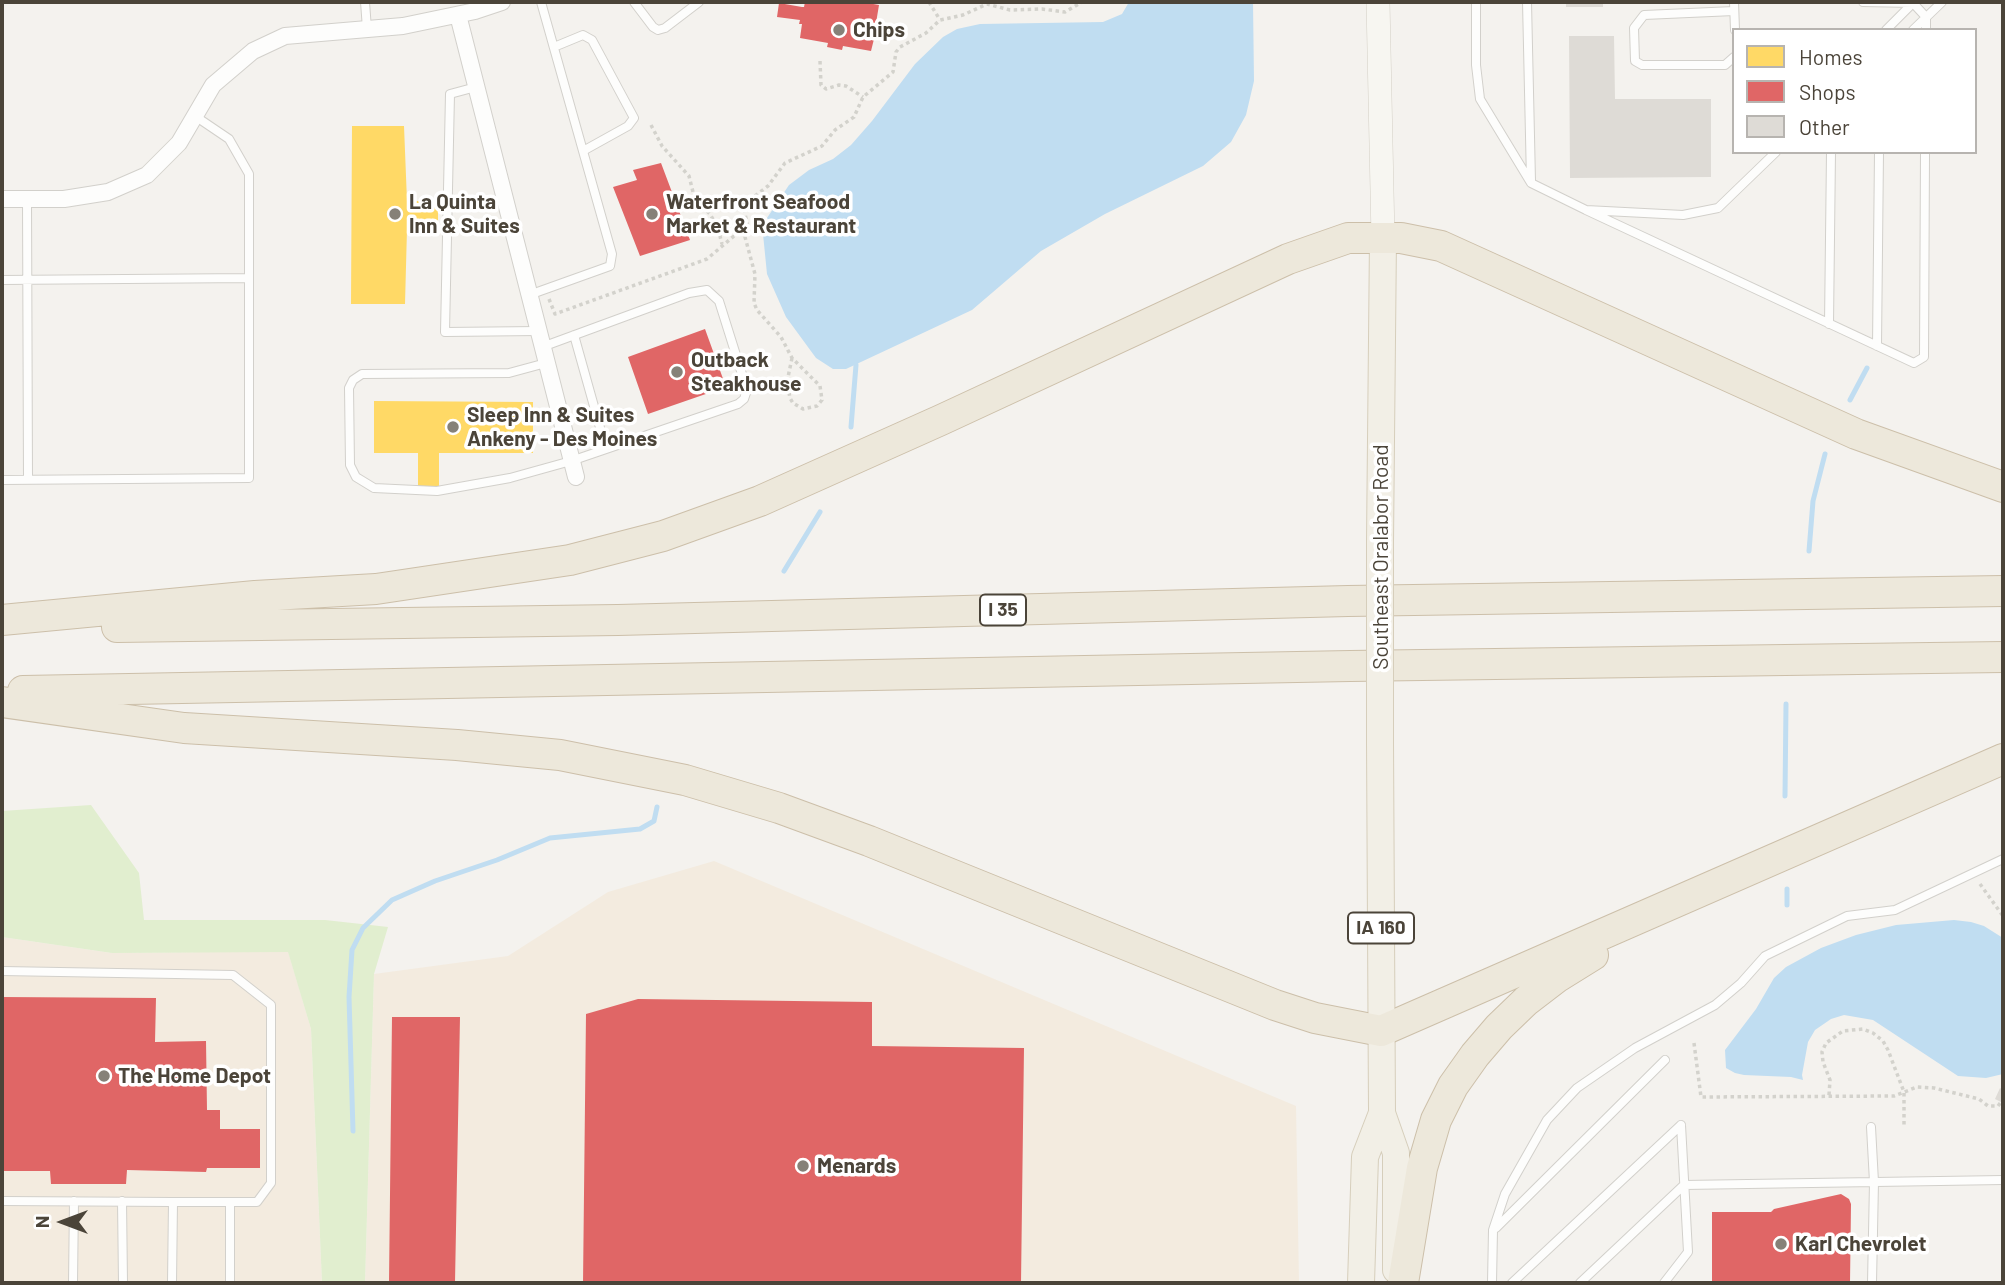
<!DOCTYPE html>
<html>
<head>
<meta charset="utf-8">
<style>
  body { margin:0 }
  #map { position:relative; width:2005px; height:1285px; overflow:hidden; background:#f4f2ee; font-family:Barlow,sans-serif }
  canvas { display:block }
  .frame { position:absolute; inset:0; border:4px solid #4b4439; pointer-events:none }
  .legend { position:absolute; left:1732px; top:28px; width:245px; height:126px; box-sizing:border-box; background:#fff; border:2px solid #b7b4b0; margin:0; padding:9px 12px; list-style:none; font-size:21px; color:#4b4439 }
  .legend li { display:flex; align-items:center; gap:14px; height:35px }
  .legend b { width:35px; border:2px solid #b7b4b0 }
  .north { position:absolute; left:28px; top:1187px; width:70px; height:70px; -webkit-text-stroke:5px #fff; paint-order:stroke; rotate:270deg; font-size:19px; font-weight:700; line-height:28px; text-align:center; color:#4b4439 }
  .north::after { content:''; display:block; margin:auto; width:24px; height:32px; background:#4b4439; clip-path:polygon(50% 0,100% 100%,50% 72%,0 100%) }
</style>
</head>
<body>
<div id="map">
<canvas width="2005" height="1285"></canvas>
<div class="frame"></div>
<ul class="legend">
<li><b style="height:19px;background:#ffd966"></b>Homes</li>
<li><b style="height:19px;background:#e06666"></b>Shops</li>
<li><b style="height:19px;background:#dedbd6"></b>Other</li>
</ul>
<div class="north">N</div>
</div>
<script>
const g = document.querySelector('canvas').getContext('2d');
g.lineJoin = 'round';
function fill(path, color) {
  g.fillStyle = color;
  g.fill(path, 'evenodd');
}
function poly(rows) {
  const path = new Path2D();
  for (const r of rows) {
    path.moveTo(r[0], r[1]);
    for (let i = 2; i < r.length; i += 2) path.lineTo(r[i], r[i + 1]);
  }
  return path;
}
function strokePath(path, color, width, dash) {
  g.strokeStyle = color;
  g.lineWidth = width;
  g.lineCap = dash ? 'butt' : 'round';
  g.setLineDash(dash || []);
  g.stroke(path);
}
function drawText(font, color, halo, rows, align = 'center') {
  g.font = font + ' Barlow,sans-serif';
  g.lineWidth = 7;
  g.setLineDash([]);
  g.textBaseline = 'middle';
  g.strokeStyle = halo;
  g.fillStyle = color;
  for (const [text, x, y, turn = 0] of rows) {
    g.save();
    g.translate(x, y);
    g.rotate((+turn || 0) * Math.PI / 180);
    g.textAlign = isNaN(turn) ? turn : align;
    if (halo) g.strokeText(text, 0, 0);
    g.fillText(text, 0, 0);
    g.restore();
  }
}
const commercial = poly([
  [714,861,1296,1106,1299,1283,365,1283,374,974,508,956,608,892],
  [2,937,112,953,288,951,311,1029,322,1283,2,1283]
]);
const green = poly([
  [91,805,139,873,144,920,325,920,388,927,374,974,365,1283,322,1283,311,1029,288,952,112,953,2,937,2,811]
]);
const water = poly([
  [1129,2,1253,2,1254,81,1246,115,1231,142,1203,166,1105,214,1041,251,972,310,846,369,833,369,816,358,786,317,767,274,763,234,767,218,789,185,809,170,833,159,851,145,872,121,915,64,943,37,957,29,980,24,1103,22,1122,14],
  [1954,920,1971,922,1984,926,2003,938,2003,1074,1986,1078,1958,1076,1873,1020,1844,1015,1831,1019,1815,1030,1808,1042,1802,1075,1803,1080,1791,1077,1744,1075,1735,1073,1726,1068,1725,1050,1756,1009,1774,978,1786,967,1821,948,1856,935,1896,925]
]);
const homes = poly([
  [352,126,404,126,407,201,438,201,438,228,407,229,405,304,351,304],
  [374,401,533,402,533,453,439,453,439,486,418,486,418,453,374,453]
]);
const shops = poly([
  [805,2,862,2,879,5,876,23,878,23,871,51,843,46,842,50,827,47,828,43,800,38,802,24,799,24,800,20,777,17,779,3,802,7,804,7],
  [661,163,690,240,640,256,613,187,637,180,633,170],
  [705,329,726,387,648,414,628,357],
  [2,997,156,998,155,1042,206,1041,207,1110,220,1110,220,1129,260,1129,260,1168,207,1168,206,1172,127,1170,126,1184,51,1184,50,1171,2,1171],
  [638,999,872,1002,872,1046,1024,1048,1021,1283,583,1283,586,1014],
  [392,1017,460,1017,455,1282,389,1283],
  [1841,1194,1849,1199,1851,1204,1850,1283,1712,1283,1712,1212,1771,1212,1774,1209]
]);
const stream = poly([
  [1850,400,1867,368],
  [851,427,856,365],
  [1809,551,1813,501,1825,454],
  [784,571,820,512],
  [1785,796,1786,704],
  [1787,905,1787,889],
  [353,1131,349,997,352,950,363,928,392,900,435,881,497,860,550,838,640,829,654,821,657,807]
]);
const building = poly([
  [1566,2,1603,2,1603,7,1566,7],
  [1569,36,1614,36,1615,99,1711,99,1711,177,1570,178],
  [2000,1088,2003,1090,2003,1103,1995,1099]
]);
const path = poly([
  [929,2,940,20],
  [820,61,821,85,826,89,839,85,846,86,863,97],
  [651,125,662,146,689,176,695,200,710,214,718,228,722,244],
  [549,299,555,314,707,259,734,236,745,232],
  [792,358,787,382,790,398,793,403,803,409,817,406,822,400,820,386,792,358,781,337,757,310,754,303,755,274,745,237,747,223,744,209,747,202,768,186,785,163,822,146,835,130,854,117,863,97,893,72,896,52,900,47,926,33,940,20,963,15,987,4,1010,10,1042,9,1065,12,1082,2],
  [1980,884,2003,916],
  [1694,1043,1701,1097,1894,1096,1917,1087,1934,1088,1979,1099,1988,1106,1998,1106,2001,1102],
  [1829,1095,1830,1080,1823,1062,1822,1052,1826,1043,1843,1031,1863,1029,1873,1033,1883,1041,1888,1050,1904,1092,1904,1128]
]);
const service = poly([
  [365,2,367,29],
  [634,2,653,27,658,30,665,28,699,2],
  [1476,2,1476,65,1480,99,1531,183,1586,210,1683,215,1718,208,1776,152],
  [1527,2,1531,181],
  [1734,2,1735,30],
  [1863,2,1913,3,1926,17,1926,30],
  [1886,30,1914,2],
  [1913,30,1942,2],
  [554,47,583,35,592,40,634,118,628,126,583,151],
  [1734,57,1725,65,1642,65,1635,61,1634,28,1644,15,1734,11],
  [476,87,450,94,445,332,538,331],
  [27,199,28,480],
  [1586,210,1914,363,1924,357,1925,152],
  [2,280,249,278],
  [529,295,610,266,612,254,541,2],
  [1829,324,1831,152],
  [574,335,606,449],
  [1877,346,1879,152],
  [542,347,689,293,707,290,719,301,747,390,744,399,738,404,571,461,510,478,437,491,374,488,356,477,350,465,349,388,353,380,362,374,509,373,546,363],
  [2,480,249,478,249,174,229,139,195,116],
  [2,971,233,975,271,1005,271,1183,257,1202,230,1202],
  [1871,1127,1874,1182,1872,1283],
  [2,1201,173,1202],
  [122,1201,123,1283],
  [1496,1228,1665,1060],
  [73,1283,74,1201],
  [172,1283,173,1202,230,1202,230,1283],
  [1492,1283,1493,1230,1505,1194,1547,1120,1577,1088,1635,1048,1715,1005,1741,983,1765,956,1847,916,1895,910,2003,859],
  [1512,1283,1681,1125],
  [1580,1283,1684,1185,2003,1180],
  [1664,1283,1688,1252,1681,1125]
]);
const minor = poly([
  [458,15,576,477],
  [2,199,64,199,108,192,147,175,179,143,213,85,253,51,285,36,403,26,475,11,502,2]
]);
const secondary = poly([
  [1378,2,1383,238]
]);
const primary = poly([
  [1380,541,1383,238],
  [1380,742,1382,1113,1396,1153,1396,1270],
  [1361,1283,1365,1157,1382,1113]
]);
const motorway = poly([
  [2,620,255,596,376,589,570,560,663,536,760,501,941,420,1288,259,1348,238,1401,238,1441,246,1856,434,2003,487],
  [117,627,618,620,1348,601,2003,591],
  [23,691,1350,666,2003,657],
  [2,702,184,728,457,745,560,755,685,780,779,808,869,841,1275,1005,1315,1018,1381,1031,2003,759],
  [1403,1283,1422,1168,1436,1120,1453,1086,1475,1055,1499,1027,1526,1001,1556,978,1593,955]
]);
const primaryBridge = poly([
  [1380,541,1380,742]
]);
const markers = [
  [839,30,7,"#868178"],
  [395,214,7,"#868178"],
  [652,214,7,"#868178"],
  [677,372,7,"#868178"],
  [453,427,7,"#868178"],
  [104,1076,7,"#868178"],
  [803,1166,7,"#868178"],
  [1781,1244,7,"#868178"]
];
const shields = [
  [1003,610,46],
  [1381,928,66]
];
const shieldNames = [
  ["I 35",1003,610],
  ["IA 160",1381,928]
];
const poiNames = [
  ["Chips",853,30],
  ["La Quinta",409,202],
  ["Inn & Suites",409,226],
  ["Waterfront Seafood",666,202],
  ["Market & Restaurant",666,226],
  ["Outback",691,360],
  ["Steakhouse",691,384],
  ["Sleep Inn & Suites",467,415],
  ["Ankeny - Des Moines",467,439],
  ["The Home Depot",118,1076],
  ["Menards",817,1166],
  ["Karl Chevrolet",1795,1244]
];
const streetNames = [
  ["Southeast Oralabor Road",1381,557,-90]
];
fill(commercial, '#f3ebdf');
fill(green, '#e1eecf');
fill(water, '#c0ddf1');
fill(homes, '#ffd966');
fill(shops, '#e06666');
strokePath(stream, '#c0ddf1', 5);
fill(building, '#dedbd6');
strokePath(service, '#d2d0cb', 10);
strokePath(minor, '#d2d0cb', 18);
strokePath(secondary, '#d3cfc5', 24);
strokePath(primary, '#d6cebb', 28);
strokePath(motorway, '#ccbfa9', 32);
strokePath(path, '#d3d2cc', 3.5, [3.5, 3.5]);
strokePath(service, '#fdfdfc', 8);
strokePath(minor, '#fdfdfc', 16);
strokePath(secondary, '#f7f6f1', 23);
strokePath(primary, '#f2efe6', 26);
strokePath(motorway, '#ede8db', 30);
strokePath(primaryBridge, '#d6cebb', 28, []);
strokePath(primaryBridge, '#f2efe6', 26);
for (const [x, y, r, color] of markers) {
  const dot = new Path2D();
  dot.arc(x, y, r, 0, 2 * Math.PI);
  g.fillStyle = color;
  g.fill(dot);
  strokePath(dot, '#fff', 2.5);
}
for (const [x, y, w] of shields) {
  const box = new Path2D();
  box.roundRect(x - w / 2, y - 15.5, w, 31, 5);
  g.fillStyle = '#fff';
  g.fill(box);
  strokePath(box, '#4b4439', 2);
}
drawText('bold 19px', '#4b4439', null, shieldNames);
drawText('bold 21px', '#4b4439', '#fff', poiNames, 'left');
drawText('21px', '#4b4439', '#fff', streetNames);
</script>
</body>
</html>
